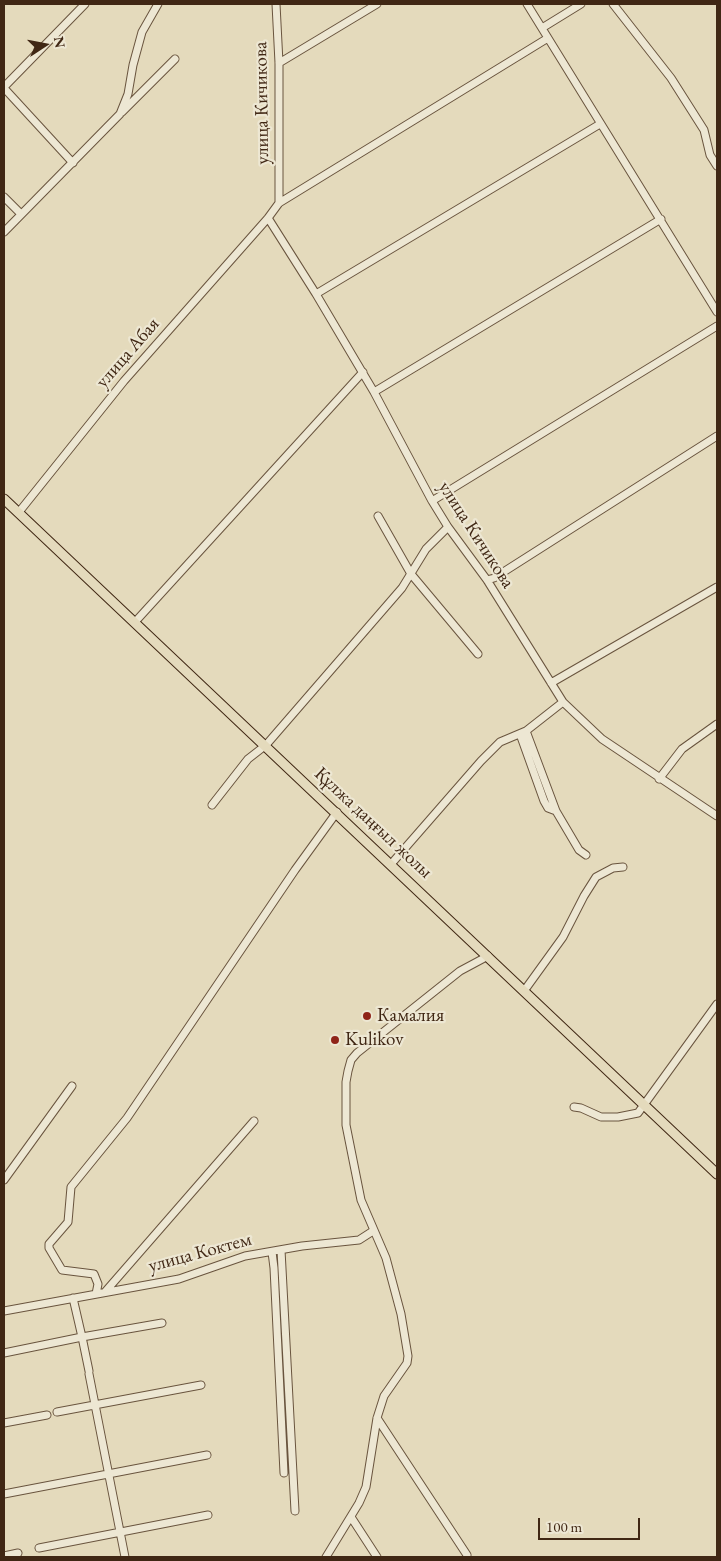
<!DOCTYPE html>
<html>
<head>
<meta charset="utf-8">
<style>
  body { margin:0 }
  #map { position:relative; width:721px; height:1561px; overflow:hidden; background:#e4dabc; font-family:"EB Garamond",serif }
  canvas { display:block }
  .frame { position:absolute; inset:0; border:5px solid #402714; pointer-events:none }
  .north { position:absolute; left:20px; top:20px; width:50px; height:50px; -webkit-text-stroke:4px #ede7d3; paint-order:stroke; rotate:79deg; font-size:14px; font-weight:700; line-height:20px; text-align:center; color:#402714 }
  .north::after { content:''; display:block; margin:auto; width:18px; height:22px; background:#402714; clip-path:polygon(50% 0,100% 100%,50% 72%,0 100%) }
  .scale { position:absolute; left:538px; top:1518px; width:102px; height:22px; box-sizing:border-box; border:2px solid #402714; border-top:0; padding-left:6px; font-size:15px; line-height:18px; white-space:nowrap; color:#402714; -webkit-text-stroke:4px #ede7d3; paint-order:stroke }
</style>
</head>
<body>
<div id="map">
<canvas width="721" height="1561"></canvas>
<div class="frame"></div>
<div class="north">N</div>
<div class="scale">100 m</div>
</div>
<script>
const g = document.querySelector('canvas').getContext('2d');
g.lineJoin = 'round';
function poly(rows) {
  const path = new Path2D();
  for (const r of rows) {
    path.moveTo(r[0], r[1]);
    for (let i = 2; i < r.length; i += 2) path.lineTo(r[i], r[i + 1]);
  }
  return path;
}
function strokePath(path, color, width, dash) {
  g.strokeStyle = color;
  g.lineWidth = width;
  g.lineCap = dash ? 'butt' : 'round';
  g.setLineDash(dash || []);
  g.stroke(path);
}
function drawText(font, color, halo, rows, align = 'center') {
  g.font = font + ' "EB Garamond",serif';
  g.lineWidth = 4.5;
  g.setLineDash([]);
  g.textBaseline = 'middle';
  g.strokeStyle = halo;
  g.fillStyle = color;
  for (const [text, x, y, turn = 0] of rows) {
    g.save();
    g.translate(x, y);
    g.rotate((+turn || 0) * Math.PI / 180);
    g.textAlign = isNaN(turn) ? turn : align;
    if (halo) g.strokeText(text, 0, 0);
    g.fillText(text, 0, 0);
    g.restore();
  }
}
const minor = poly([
  [276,4,279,63,279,203],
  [527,4,717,312],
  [613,4,671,78,704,130,710,155,717,166],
  [542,28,581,4],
  [279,63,377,4],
  [4,87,85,4],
  [4,88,73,163],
  [122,112,175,59],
  [4,197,21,214],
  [268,218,316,294,374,392,432,501,448,527,487,580,563,702,602,739,717,816],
  [4,232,120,114,128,94,133,65,142,32,158,4],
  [316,294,600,124],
  [374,392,661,219],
  [432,501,717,326],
  [19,512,124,381,268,218,279,203,548,38],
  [378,516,411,574,478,654],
  [487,580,494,578,717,436],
  [135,622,363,372],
  [551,683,717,587],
  [526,731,556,811,579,850,586,855],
  [520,734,544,801,548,808,556,811],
  [659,779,682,749,717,724],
  [212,805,248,759,266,745,402,588,426,549,448,527],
  [392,863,481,761,500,742,526,731,563,702],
  [524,991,563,937,584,896,596,877,613,868,623,867],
  [574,1107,581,1108,601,1117,618,1117,638,1113,717,1004],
  [4,1180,72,1086],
  [281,1250,295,1511],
  [272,1252,274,1268,284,1473],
  [105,1292,254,1121],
  [96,1294,98,1284,94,1274,62,1270,49,1248,49,1244,68,1222,71,1187,127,1118,295,870,337,812],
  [73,1298,82,1337,162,1323],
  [4,1311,179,1279,245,1256,302,1246,359,1240,373,1231],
  [4,1353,82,1337,89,1371],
  [89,1374,125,1557],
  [57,1412,201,1385],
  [377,1418,467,1555],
  [4,1423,47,1415],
  [4,1494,207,1455],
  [351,1517,377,1557],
  [39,1548,208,1515],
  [4,1556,18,1553],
  [326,1557,359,1503,366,1487,377,1418,384,1396,407,1363,408,1356,401,1314,386,1258,361,1200,346,1125,346,1082,348,1071,351,1060,357,1053,460,971,488,956]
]);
const major = poly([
  [4,499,717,1174]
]);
const markers = [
  [367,1016,5,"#8f2418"],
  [335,1040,5,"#8f2418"]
];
const streetNames = [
  ["улица Кичикова",262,103,-91],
  ["улица Абая",128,353,-49],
  ["улица Кичикова",476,535,57],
  ["Құлжа даңғыл жолы",373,823,43],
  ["улица Коктем",200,1253,-15]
];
const poiNames = [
  ["Камалия",377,1016],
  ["Kulikov",345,1040]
];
strokePath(minor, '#69543e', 9);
strokePath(major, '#402714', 11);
strokePath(minor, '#ede7d3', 7);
strokePath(major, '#e4dabc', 9);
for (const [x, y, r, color] of markers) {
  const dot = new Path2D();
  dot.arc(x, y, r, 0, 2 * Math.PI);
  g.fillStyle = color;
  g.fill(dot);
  strokePath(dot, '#ede7d3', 2);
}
drawText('19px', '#402714', '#ede7d3', streetNames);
drawText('19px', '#402714', '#ede7d3', poiNames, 'left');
</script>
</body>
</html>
